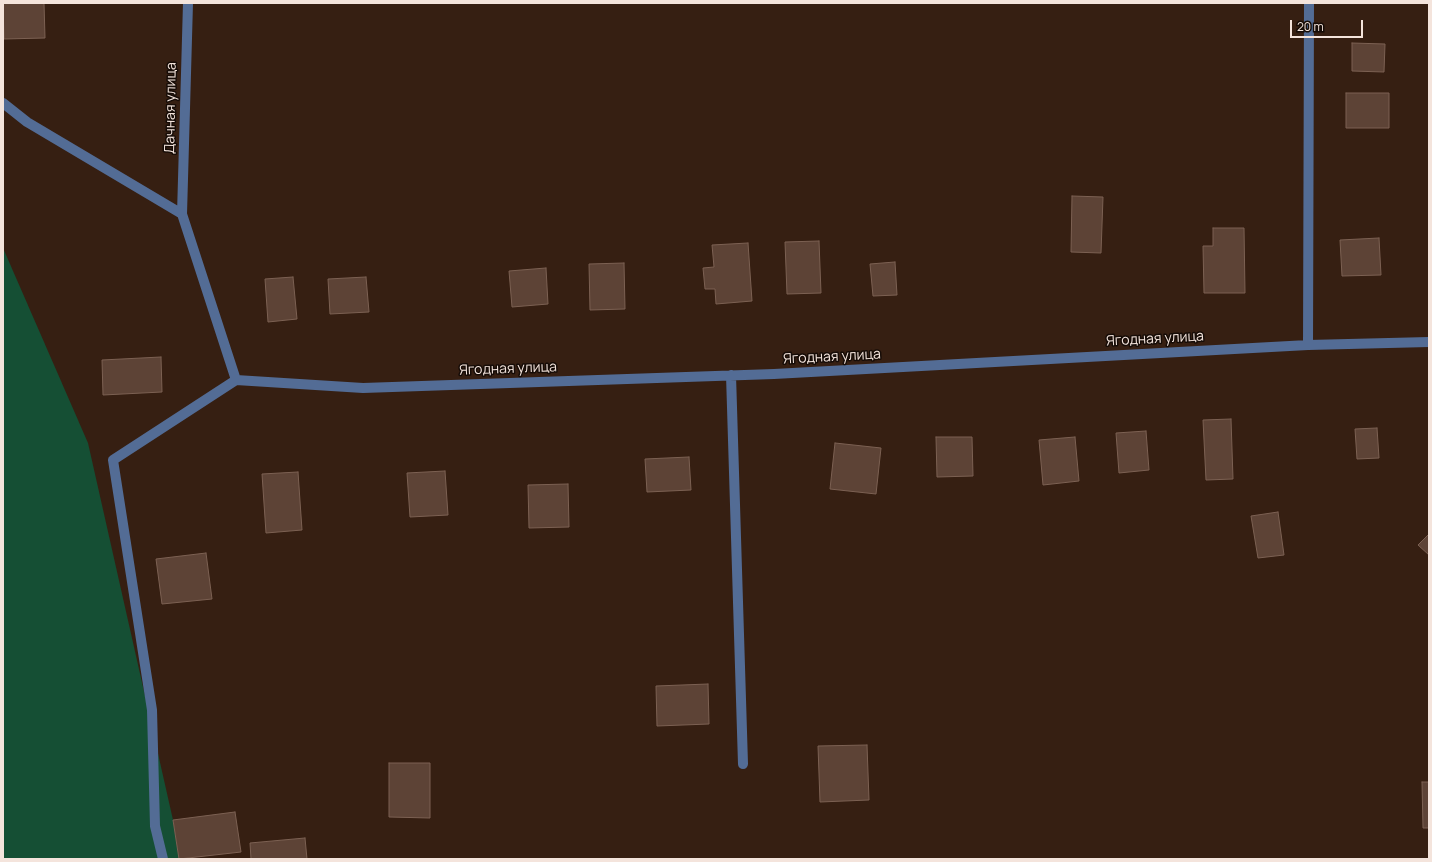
<!DOCTYPE html>
<html>
<head>
<meta charset="utf-8">
<style>
  body { margin:0 }
  #map { position:relative; width:1432px; height:862px; overflow:hidden; background:#361f12; font-family:Manrope,sans-serif }
  canvas { display:block }
  .frame { position:absolute; inset:0; border:4px solid #f4e4dc; pointer-events:none }
  .scale { position:absolute; left:1290px; top:20px; width:73px; height:18px; box-sizing:border-box; border:2px solid #f4e4dc; border-top:0; padding-left:5px; font-size:12px; line-height:14px; white-space:nowrap; color:#f4e4dc; -webkit-text-stroke:3px #160c07; paint-order:stroke }
</style>
</head>
<body>
<div id="map">
<canvas width="1432" height="862"></canvas>
<div class="frame"></div>
<div class="scale">20 m</div>
</div>
<script>
const g = document.querySelector('canvas').getContext('2d');
g.lineJoin = 'round';
function fill(path, color) {
  g.fillStyle = color;
  g.fill(path, 'evenodd');
}
function poly(rows) {
  const path = new Path2D();
  for (const r of rows) {
    path.moveTo(r[0], r[1]);
    for (let i = 2; i < r.length; i += 2) path.lineTo(r[i], r[i + 1]);
  }
  return path;
}
function strokePath(path, color, width, dash) {
  g.strokeStyle = color;
  g.lineWidth = width;
  g.lineCap = dash ? 'butt' : 'round';
  g.setLineDash(dash || []);
  g.stroke(path);
}
function drawText(font, color, halo, rows, align = 'center') {
  g.font = font + ' Manrope,sans-serif';
  g.lineWidth = 3;
  g.setLineDash([]);
  g.textBaseline = 'middle';
  g.strokeStyle = halo;
  g.fillStyle = color;
  for (const [text, x, y, turn = 0] of rows) {
    g.save();
    g.translate(x, y);
    g.rotate((+turn || 0) * Math.PI / 180);
    g.textAlign = isNaN(turn) ? turn : align;
    if (halo) g.strokeText(text, 0, 0);
    g.fillText(text, 0, 0);
    g.restore();
  }
}
const green = poly([
  [3,248,88,443,173,820,179,859,3,859]
]);
const building = poly([
  [3,3,44,3,45,38,4,39,3,3],
  [1352,43,1385,44,1384,72,1352,71,1352,43],
  [1346,93,1389,93,1389,128,1346,128,1346,93],
  [1072,196,1103,197,1101,253,1071,252,1072,196],
  [1213,228,1244,228,1245,293,1204,293,1203,246,1213,246,1213,228],
  [1379,238,1381,275,1342,276,1340,240,1379,238],
  [819,241,821,293,787,294,785,242,819,241],
  [748,243,752,301,716,304,715,289,705,289,703,268,714,267,712,245,748,243],
  [895,262,897,295,873,296,870,264,895,262],
  [624,263,625,309,590,310,589,264,624,263],
  [546,268,548,304,512,307,509,271,546,268],
  [293,277,297,319,268,322,265,279,293,277],
  [366,277,369,312,330,314,328,279,366,277],
  [161,357,162,392,103,395,102,360,161,357],
  [1231,419,1233,479,1206,480,1203,420,1231,419],
  [1377,428,1379,458,1357,459,1355,429,1377,428],
  [1146,431,1149,470,1119,473,1116,433,1146,431],
  [936,437,972,437,973,476,937,477,936,437],
  [1075,437,1079,481,1043,485,1039,440,1075,437],
  [835,443,881,448,876,494,830,489,835,443],
  [689,457,691,490,647,492,645,459,689,457],
  [445,471,448,515,410,517,407,473,445,471],
  [298,472,302,530,266,533,262,474,298,472],
  [568,484,569,527,529,528,528,485,568,484],
  [1278,512,1284,555,1258,558,1251,516,1278,512],
  [1429,534,1429,555,1418,545,1429,534],
  [206,553,212,599,162,604,156,559,206,553],
  [708,684,709,724,657,726,656,686,708,684],
  [867,745,869,800,820,802,818,746,867,745],
  [389,763,430,763,430,818,389,817,389,763],
  [1422,782,1429,782,1429,828,1423,828,1422,782],
  [235,812,241,852,179,859,173,820,235,812],
  [305,838,307,859,251,859,250,843,305,838]
]);
const minor = poly([
  [3,103,27,122,182,214,236,380],
  [182,214,188,3],
  [1308,345,1309,3],
  [731,375,743,764],
  [236,380,363,388,774,374,1308,345,1429,342],
  [163,859,155,826,152,710,113,460,236,380]
]);
const streetNames = [
  ["Дачная улица",171,108,-89],
  ["Ягодная улица",1155,339,-3],
  ["Ягодная улица",832,357,-3],
  ["Ягодная улица",508,369,-2]
];
fill(green, '#154f34');
fill(building, '#5d4336');
strokePath(building, '#7c6153', 1);
strokePath(minor, '#536c95', 10);
drawText('14px', '#f4e4dc', '#160c07', streetNames);
</script>
</body>
</html>
